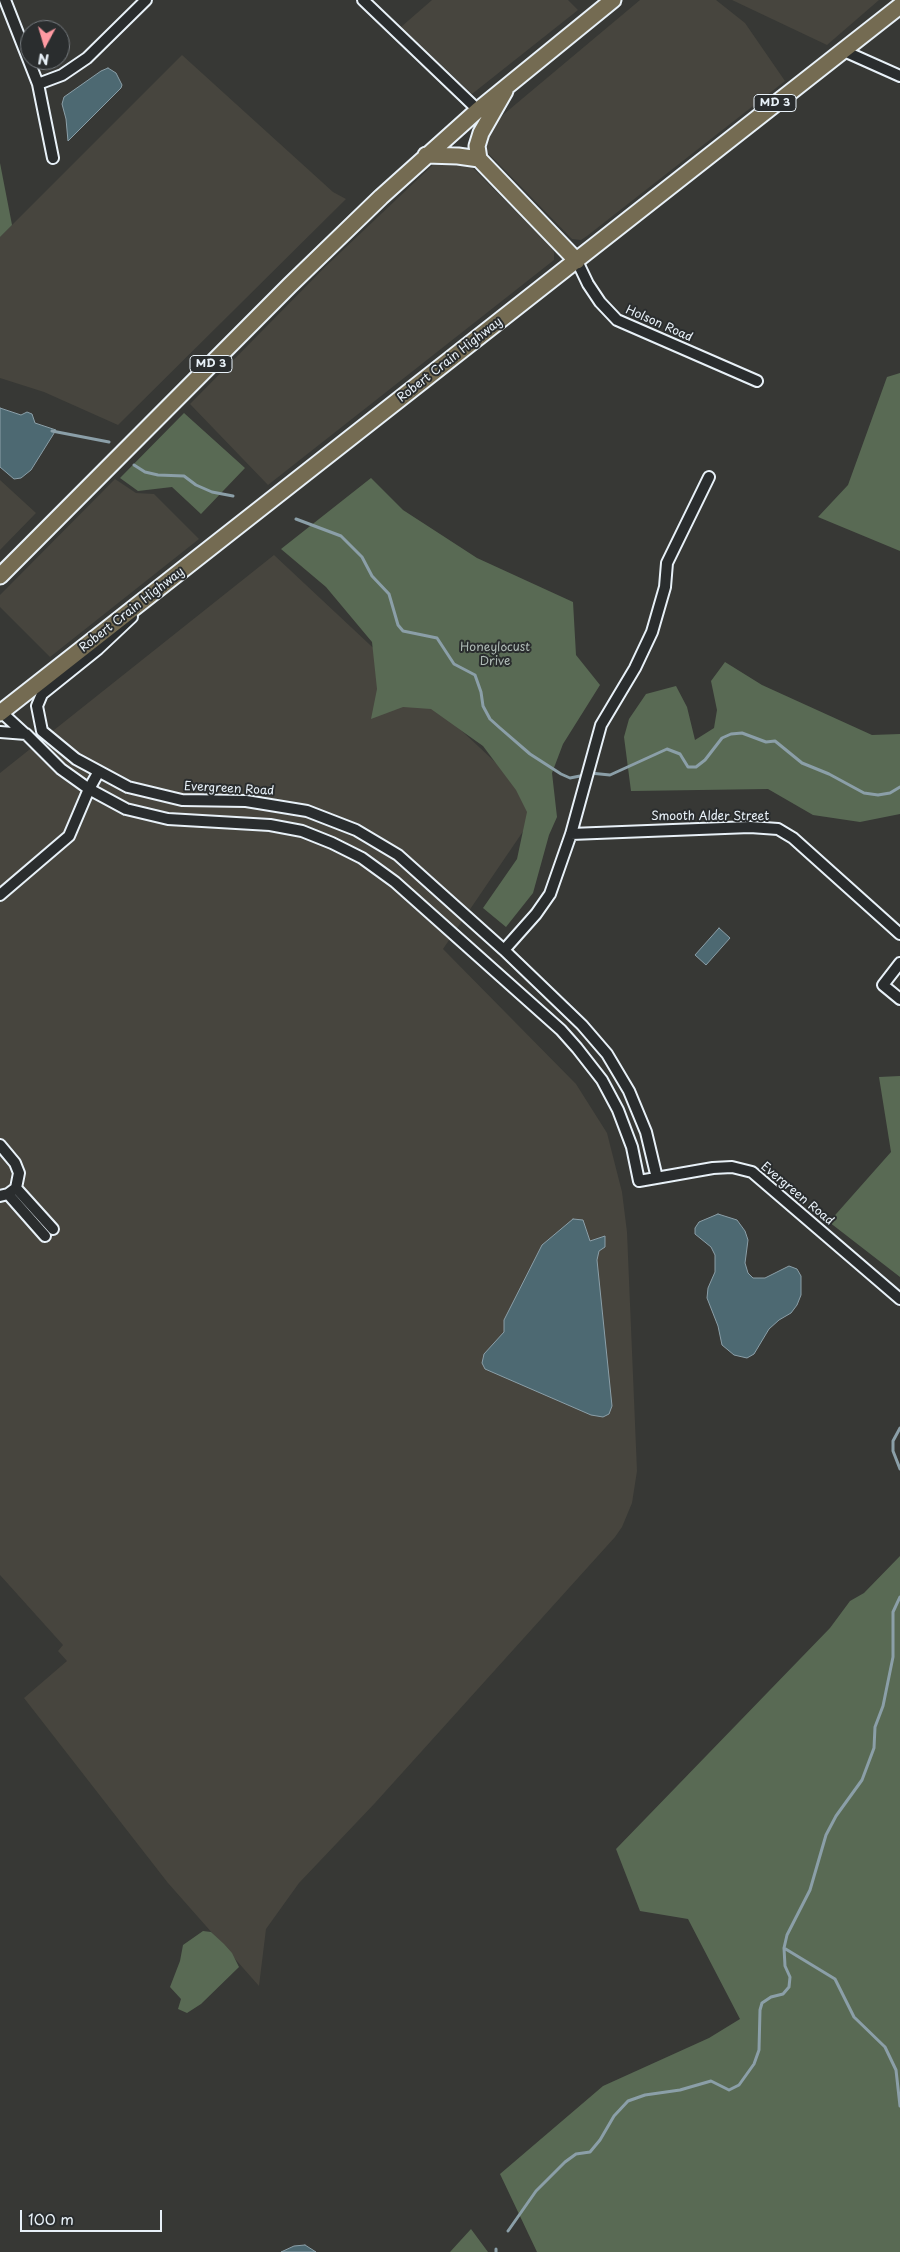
<!DOCTYPE html>
<html>
<head>
<meta charset="utf-8">
<style>
  body { margin:0 }
  #map { position:relative; width:900px; height:2252px; overflow:hidden; background:#373835; font-family:"Playpen Sans",sans-serif }
  canvas { display:block }
  .north { position:absolute; left:20px; top:20px; width:50px; height:50px; box-sizing:border-box; background:#2a2d2e; border:1px solid #767b7f; border-radius:50%; rotate:186deg; font-size:14px; font-weight:700; line-height:20px; text-align:center; color:#e8f1f8 }
  .north::after { content:''; display:block; margin:auto; width:18px; height:22px; background:#ff9aa2; clip-path:polygon(50% 0,100% 100%,50% 72%,0 100%) }
  .scale { position:absolute; left:20px; top:2210px; width:142px; height:22px; box-sizing:border-box; border:2px solid #e8f1f8; border-top:0; padding-left:6px; font-size:15px; line-height:18px; white-space:nowrap; color:#e8f1f8; -webkit-text-stroke:4px #2a2d2e; paint-order:stroke }
</style>
</head>
<body>
<div id="map">
<canvas width="900" height="2252"></canvas>
<div class="north">N</div>
<div class="scale">100 m</div>
</div>
<script>
const g = document.querySelector('canvas').getContext('2d');
g.lineJoin = 'round';
function fill(path, color) {
  g.fillStyle = color;
  g.fill(path, 'evenodd');
}
function poly(rows) {
  const path = new Path2D();
  for (const r of rows) {
    path.moveTo(r[0], r[1]);
    for (let i = 2; i < r.length; i += 2) path.lineTo(r[i], r[i + 1]);
  }
  return path;
}
function strokePath(path, color, width, dash) {
  g.strokeStyle = color;
  g.lineWidth = width;
  g.lineCap = dash ? 'butt' : 'round';
  g.setLineDash(dash || []);
  g.stroke(path);
}
function drawText(font, color, halo, rows, align = 'center') {
  g.font = font + ' "Playpen Sans",sans-serif';
  g.lineWidth = 4;
  g.setLineDash([]);
  g.textBaseline = 'middle';
  g.strokeStyle = halo;
  g.fillStyle = color;
  for (const [text, x, y, turn = 0] of rows) {
    g.save();
    g.translate(x, y);
    g.rotate((+turn || 0) * Math.PI / 180);
    g.textAlign = isNaN(turn) ? turn : align;
    if (halo) g.strokeText(text, 0, 0);
    g.fillText(text, 0, 0);
    g.restore();
  }
}
const built = poly([
  [432,0,568,0,578,10,472,94,401,27],
  [640,0,716,0,745,23,785,81,587,236,581,240,572,239,489,154,484,147,482,137,504,114],
  [732,0,879,0,827,45],
  [182,55,333,192,346,199,118,425,44,392,0,378,0,237],
  [436,162,467,162,549,245,554,252,554,260,268,485,190,404,325,267],
  [115,479,136,493,154,494,199,539,50,657,0,607,0,595],
  [0,480,36,513,0,550],
  [274,555,541,805,443,949,576,1084,607,1133,622,1192,627,1232,637,1471,632,1503,622,1527,615,1537,375,1803,299,1883,266,1929,259,1986,168,1883,24,1698,67,1661,58,1651,63,1645,0,1575,0,773]
]);
const green = poly([
  [0,163,12,225,0,237],
  [900,373,900,551,818,517,848,485,887,377],
  [184,413,245,468,201,514,172,487,138,491,120,478],
  [371,478,403,510,477,558,573,602,576,655,600,685,563,744,552,773,557,817,549,835,533,893,506,927,483,908,517,859,527,812,516,790,483,746,431,709,403,707,371,719,377,689,372,642,326,587,281,549],
  [725,662,762,685,872,735,900,734,900,814,860,822,813,815,768,789,631,791,624,737,629,719,646,694,676,686,687,707,695,740,714,728,717,710,711,681],
  [900,1076,900,1277,829,1222,891,1152,879,1077],
  [900,1556,900,2252,537,2252,500,2174,603,2086,709,2038,740,2019,688,1919,640,1911,616,1849,830,1628,850,1601,864,1593],
  [203,1931,211,1932,224,1944,232,1953,239,1967,201,2004,187,2013,178,2009,181,1999,170,1987,180,1961,183,1945],
  [471,2229,488,2252,450,2252]
]);
const water = poly([
  [108,68,116,73,122,85,121,88,68,141,66,119,62,104,64,97,101,71,108,68],
  [0,408,21,415,27,412,32,414,35,423,56,430,31,470,21,478,14,479,0,467,0,408],
  [719,928,730,938,706,965,695,955,719,928],
  [718,1214,737,1220,745,1231,748,1240,745,1263,748,1273,753,1278,765,1278,789,1266,797,1269,801,1276,801,1295,797,1305,791,1313,779,1320,769,1329,754,1354,747,1358,734,1355,722,1345,718,1326,707,1298,708,1288,715,1272,715,1255,711,1247,695,1234,695,1228,699,1222,718,1214],
  [573,1219,583,1220,590,1241,605,1236,605,1247,599,1251,597,1260,612,1406,609,1414,603,1417,591,1415,485,1369,482,1363,484,1354,504,1332,504,1320,542,1245,573,1219],
  [305,2245,316,2252,281,2252,294,2246,305,2245]
]);
const stream = poly([
  [52,431,109,442],
  [134,465,145,472,158,475,184,476,196,485,212,492,233,496],
  [296,519,341,536,362,557,372,576,389,594,398,625,403,631,437,638,454,664,475,675,481,692,483,706,490,719,500,728,530,754,561,774,570,778,585,775],
  [590,773,610,775,667,749,680,754,688,767,696,767,705,760,722,738,731,734,742,733,766,742,775,741,802,763,829,774,864,793,878,795,890,793,900,787],
  [900,1428,893,1441,893,1451,900,1469],
  [784,1948,835,1979,854,2017,885,2047,896,2070,900,2106],
  [508,2231,536,2191,565,2162,576,2154,590,2152,600,2140,614,2116,628,2101,645,2095,680,2090,711,2081,729,2090,739,2085,754,2064,759,2050,760,2010,762,2003,771,1997,783,1994,789,1987,790,1977,785,1966,784,1948,787,1935,810,1890,826,1835,836,1816,862,1780,874,1748,875,1727,883,1706,893,1657,893,1612,900,1597],
  [496,2252,496,2249]
]);
const minor = poly([
  [5,0,38,84,53,158],
  [363,0,478,110],
  [844,51,900,76],
  [38,84,62,75,87,58,146,0],
  [577,261,588,284,600,302,617,320,757,381],
  [132,617,98,649,42,694,37,706,42,731,76,759,128,787,182,800,246,801,307,811,356,830,398,855,504,950,582,1025,607,1054,629,1091,646,1132,657,1178],
  [0,711,25,734],
  [0,732,26,734,61,769,89,789,126,809,168,819,270,825,302,831,332,843,362,858,395,882,561,1030,577,1048,602,1080,618,1110,632,1147,639,1181,713,1168,732,1167,752,1172,900,1299],
  [571,834,750,827,778,829,793,838,900,934],
  [0,895,69,836,89,789,98,773],
  [504,950,536,914,550,894,571,834,601,725,635,668,652,632,665,587,667,563,709,477],
  [900,963,883,985,900,999],
  [0,1145,15,1163,19,1173,16,1188,8,1194,0,1196],
  [16,1188,53,1229],
  [8,1194,45,1236]
]);
const highway = poly([
  [426,155,458,156,479,159,577,261],
  [479,159,477,146,481,133,505,91],
  [0,576,290,285,381,197,478,110,613,0],
  [0,713,900,6]
]);
const shields = [
  [775,103,42],
  [211,364,42]
];
const shieldNames = [
  ["MD 3",775,103],
  ["MD 3",211,364]
];
const streetNames = [
  ["Holson Road",659,324,24],
  ["Robert Crain Highway",450,360,-38],
  ["Robert Crain Highway",132,610,-38],
  ["Evergreen Road",229,789,3],
  ["Smooth Alder Street",710,817],
  ["Evergreen Road",797,1194,40]
];
const parkNames = [
  ["Honeylocust",495,648],
  ["Drive",495,662]
];
fill(built, '#47453e');
fill(green, '#596a54');
fill(water, '#4d6972');
strokePath(water, '#8b9fa8', 1);
strokePath(stream, '#8b9fa8', 3);
strokePath(minor, '#e8f1f8', 14);
strokePath(highway, '#e8f1f8', 19);
strokePath(minor, '#2a2d2e', 10);
strokePath(highway, '#746b52', 15);
for (const [x, y, w] of shields) {
  const box = new Path2D();
  box.roundRect(x - w / 2, y - 8.5, w, 17, 4);
  g.fillStyle = '#2a2d2e';
  g.fill(box);
  strokePath(box, '#e8f1f8', 1);
}
drawText('bold 11px', '#e8f1f8', null, shieldNames);
drawText('12px', '#e8f1f8', '#2a2d2e', streetNames);
drawText('12px', '#afbbb6', '#2a2d2e', parkNames);
</script>
</body>
</html>
